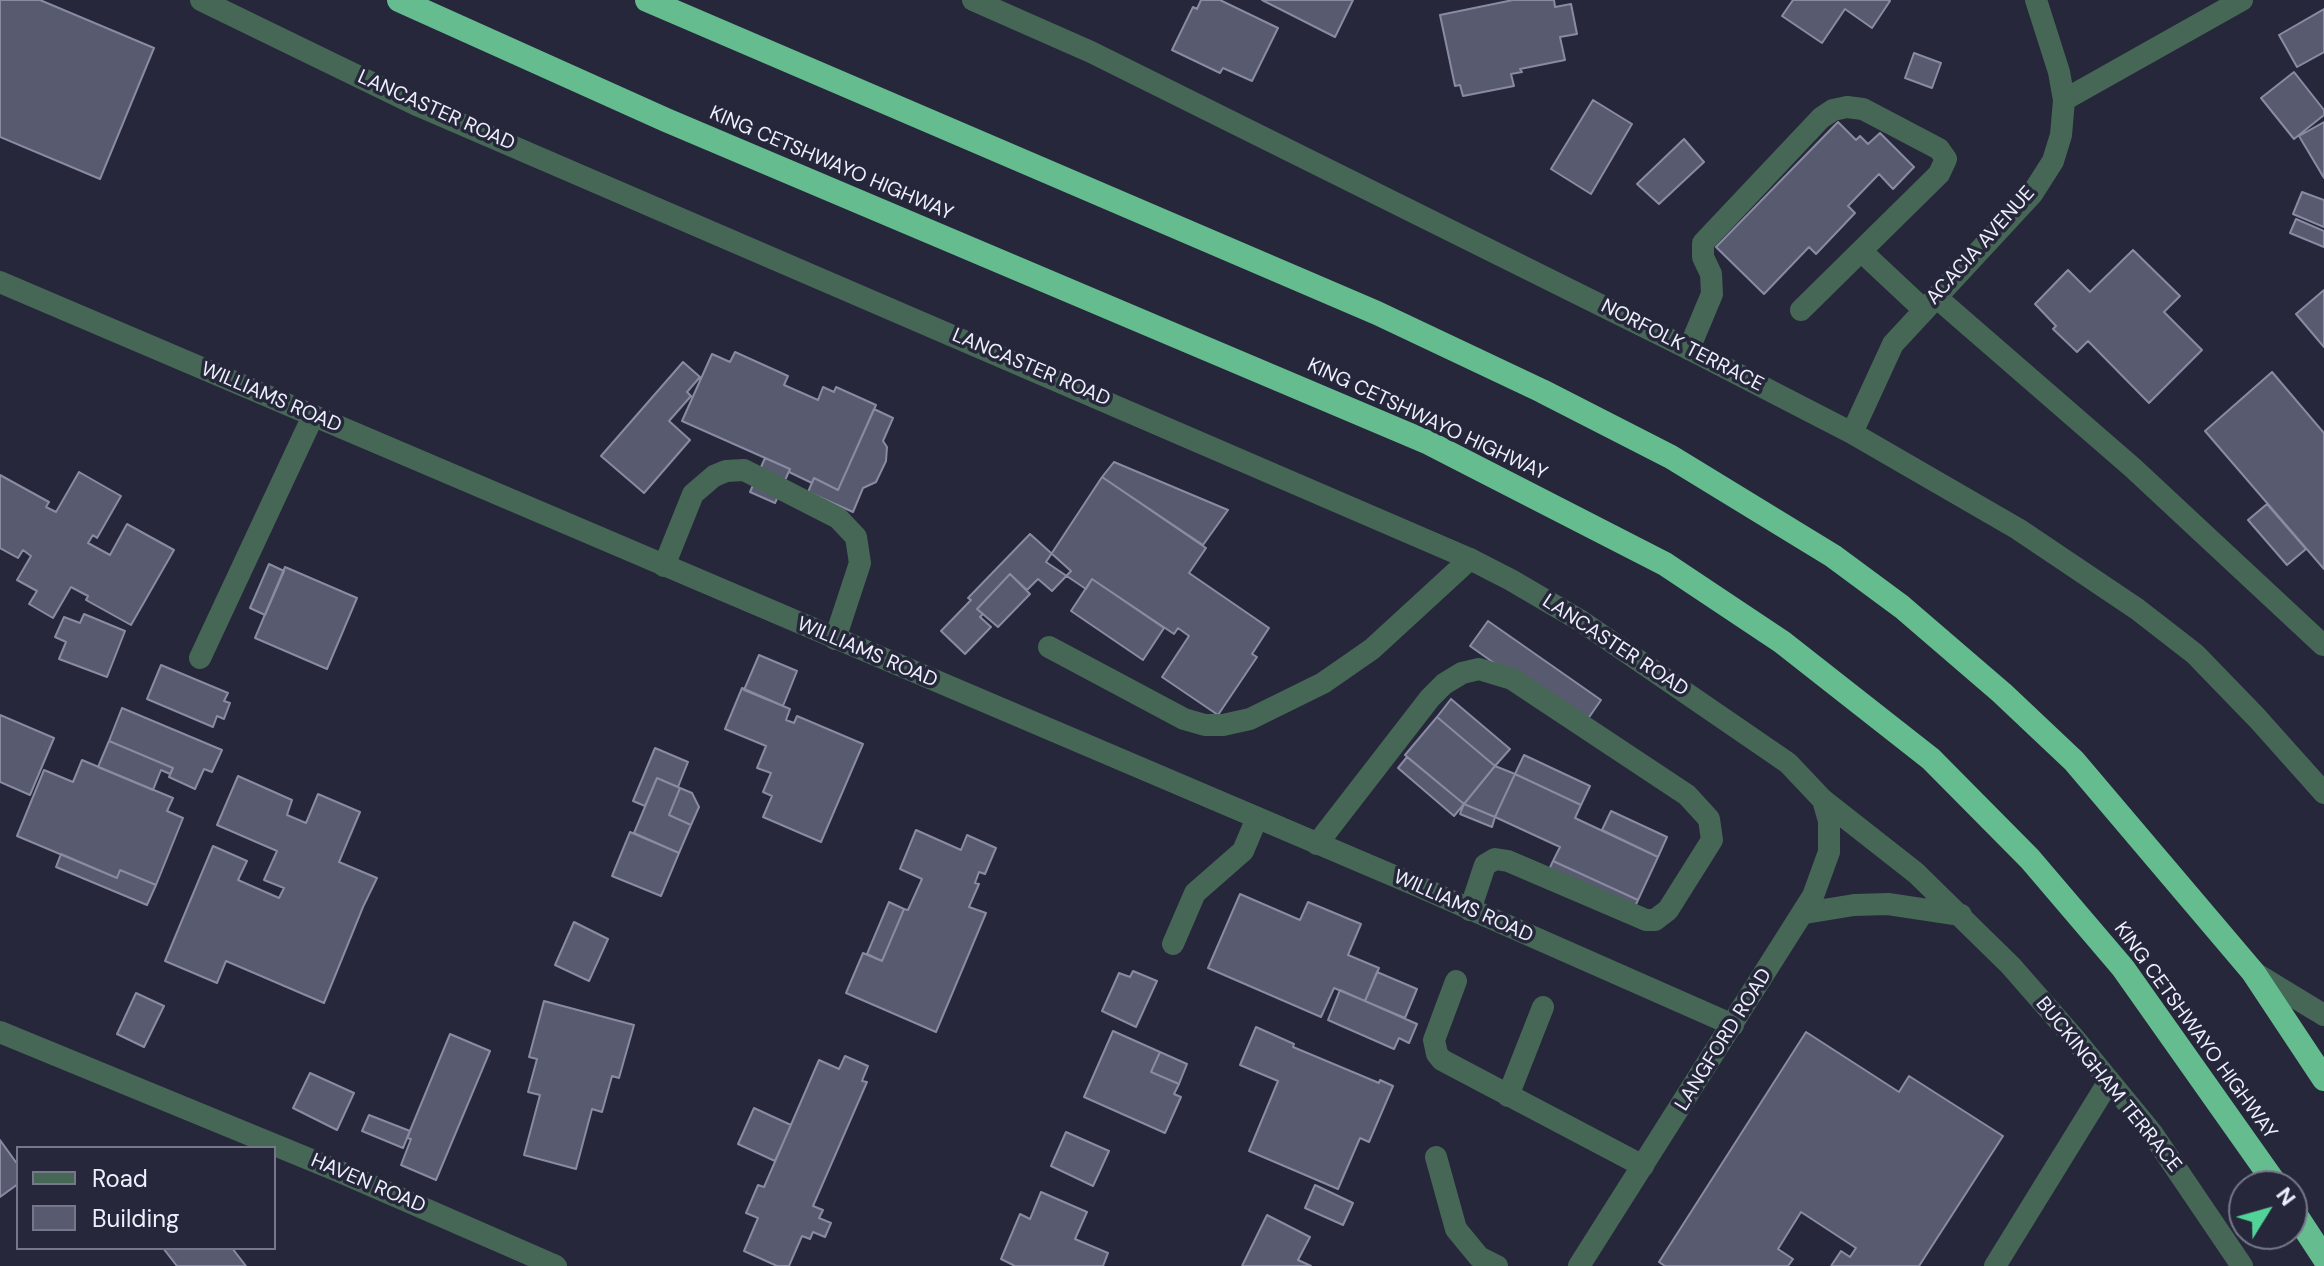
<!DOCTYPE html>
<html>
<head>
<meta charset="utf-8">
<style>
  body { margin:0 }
  #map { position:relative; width:2324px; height:1266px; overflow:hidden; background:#26273b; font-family:"DM Sans",sans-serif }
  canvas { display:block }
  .legend { position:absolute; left:16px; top:1146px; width:260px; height:104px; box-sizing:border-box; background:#26273b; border:2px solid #767788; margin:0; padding:10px 14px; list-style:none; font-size:24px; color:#edeffc }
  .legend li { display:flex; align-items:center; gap:16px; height:40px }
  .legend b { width:40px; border:2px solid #767788 }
  .north { position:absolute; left:2228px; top:1170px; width:80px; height:80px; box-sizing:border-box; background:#26273b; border:2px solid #767788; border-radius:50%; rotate:53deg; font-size:22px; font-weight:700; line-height:32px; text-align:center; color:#edeffc }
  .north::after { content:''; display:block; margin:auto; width:28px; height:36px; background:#52d397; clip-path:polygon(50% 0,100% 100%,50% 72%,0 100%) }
</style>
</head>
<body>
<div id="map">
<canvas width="2324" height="1266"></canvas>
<ul class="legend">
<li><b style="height:10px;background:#466755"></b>Road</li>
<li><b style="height:22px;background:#585a70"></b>Building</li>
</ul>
<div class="north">N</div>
</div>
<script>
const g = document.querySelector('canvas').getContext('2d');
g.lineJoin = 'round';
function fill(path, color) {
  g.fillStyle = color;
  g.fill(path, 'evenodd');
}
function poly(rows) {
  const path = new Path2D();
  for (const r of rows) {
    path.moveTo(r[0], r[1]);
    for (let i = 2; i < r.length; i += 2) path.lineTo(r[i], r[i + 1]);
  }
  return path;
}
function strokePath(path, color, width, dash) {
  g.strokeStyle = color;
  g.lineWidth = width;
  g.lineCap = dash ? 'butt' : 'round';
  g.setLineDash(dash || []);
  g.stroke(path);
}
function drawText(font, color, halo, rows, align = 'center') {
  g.font = font + ' "DM Sans",sans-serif';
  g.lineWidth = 7;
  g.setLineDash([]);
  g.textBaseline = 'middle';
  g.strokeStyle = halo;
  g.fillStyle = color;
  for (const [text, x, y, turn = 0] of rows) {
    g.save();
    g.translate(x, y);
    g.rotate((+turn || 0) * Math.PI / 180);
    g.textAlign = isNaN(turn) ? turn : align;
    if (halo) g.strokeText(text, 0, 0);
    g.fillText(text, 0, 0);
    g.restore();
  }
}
const building = poly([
  [0,0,40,0,154,48,100,179,0,137,0,0],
  [1201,0,1220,0,1278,28,1252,81,1223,68,1220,73,1172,50,1193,7,1197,9,1201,0],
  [1262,0,1353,0,1335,37,1262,0],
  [1513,0,1554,0,1555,7,1571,4,1577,34,1560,37,1565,60,1520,69,1522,72,1511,74,1514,86,1463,96,1460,85,1455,86,1440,15,1513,0],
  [1793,0,1888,0,1890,1,1872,28,1845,9,1822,43,1782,16,1793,0],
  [2324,9,2324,52,2297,67,2279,35,2324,9],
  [1914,53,1941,63,1932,88,1905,78,1914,53],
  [2294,72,2324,110,2324,115,2294,139,2261,98,2294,72],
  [1593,100,1632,124,1591,194,1551,169,1593,100],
  [1838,122,1856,140,1860,136,1868,144,1880,133,1914,167,1893,189,1879,174,1848,206,1855,213,1816,254,1809,247,1764,294,1716,247,1838,122],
  [2324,122,2324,178,2299,136,2324,122],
  [1684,139,1704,162,1659,204,1637,184,1684,139],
  [2302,192,2324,200,2324,227,2293,214,2302,192],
  [2296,219,2324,231,2324,247,2290,233,2296,219],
  [2133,250,2180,296,2164,312,2202,350,2149,403,2088,341,2077,352,2053,329,2056,326,2035,304,2068,270,2090,292,2133,250],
  [2324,290,2324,347,2296,314,2324,290],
  [735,352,788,376,784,385,818,400,823,387,834,392,836,387,876,405,838,490,814,478,812,483,789,472,790,469,682,421,712,354,730,362,735,352],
  [683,362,700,377,687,392,691,396,669,421,690,440,644,493,601,456,683,362],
  [2272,372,2324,433,2324,569,2205,431,2272,372],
  [874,409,893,418,883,441,887,447,886,461,876,482,863,488,853,512,808,492,814,478,838,490,874,409],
  [765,458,790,469,775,503,750,492,765,458],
  [1114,462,1228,510,1203,545,1102,477,1114,462],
  [79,472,121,496,97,538,93,535,88,543,110,555,127,524,174,550,131,625,86,600,88,596,71,587,53,618,29,604,37,591,17,580,31,556,23,550,18,558,0,548,0,475,49,502,46,507,56,512,79,472],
  [1102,477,1206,548,1189,573,1269,628,1252,654,1257,657,1218,715,1162,677,1189,636,1178,628,1174,634,1092,579,1086,589,1046,562,1102,477],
  [2267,504,2306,549,2287,565,2248,520,2267,504],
  [1030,534,1071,571,1052,591,1038,579,1027,590,1010,574,977,609,983,614,980,617,991,627,965,654,941,631,971,600,968,598,1030,534],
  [269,564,284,571,265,615,250,608,269,564],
  [285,567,357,598,327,669,255,638,285,567],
  [1010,574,1030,594,998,627,977,609,1010,574],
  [1092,579,1164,628,1143,660,1071,611,1092,579],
  [84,614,125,631,107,677,59,659,66,642,55,637,64,617,80,623,84,614],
  [1488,621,1601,700,1583,726,1470,646,1488,621],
  [759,655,797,671,783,706,744,690,759,655],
  [161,665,228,693,224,701,230,703,224,719,217,716,213,727,147,699,161,665],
  [742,688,790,709,786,720,794,723,797,716,863,744,821,842,763,817,772,796,763,792,771,773,757,768,766,746,725,729,742,688],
  [1451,699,1510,749,1495,766,1437,717,1451,699],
  [122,708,222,750,212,772,204,769,195,789,169,777,173,768,109,741,122,708],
  [0,715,54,738,30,795,0,782,0,715],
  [1437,717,1495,766,1464,804,1405,755,1437,717],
  [109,741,173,768,170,774,161,770,153,790,98,767,109,741],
  [655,748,688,762,678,787,657,778,645,806,633,801,655,748],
  [1524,755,1590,786,1581,805,1515,774,1524,755],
  [1407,757,1464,804,1454,816,1398,768,1407,757],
  [82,760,173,798,167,811,183,818,156,885,120,870,117,878,17,836,44,770,73,782,82,760],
  [1495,766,1515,774,1495,817,1464,804,1495,766],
  [1515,774,1581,805,1575,818,1658,857,1638,900,1553,861,1560,847,1495,817,1515,774],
  [238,776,292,800,287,815,306,823,318,794,360,812,339,862,377,878,363,907,324,1003,226,961,217,983,165,961,213,846,247,861,238,880,279,898,284,888,264,880,277,851,217,825,238,776],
  [657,778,680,788,669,815,691,825,679,853,634,833,657,778],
  [680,788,692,793,699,807,691,825,669,815,680,788],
  [1464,804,1495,817,1492,827,1460,814,1464,804],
  [1611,811,1667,837,1658,857,1602,830,1611,811],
  [916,830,961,850,967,835,996,848,985,874,979,872,975,883,979,884,969,907,986,913,936,1032,846,993,863,953,882,961,904,909,908,910,922,879,900,869,916,830],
  [630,832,679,853,661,896,612,876,630,832],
  [61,854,117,878,120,870,156,885,147,905,56,867,61,854],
  [1553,861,1638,900,1632,913,1547,874,1553,861],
  [1240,894,1300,920,1308,902,1361,924,1348,955,1379,968,1365,1001,1334,988,1321,1017,1208,968,1240,894],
  [889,902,904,909,882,961,867,954,889,902],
  [574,922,608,939,589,981,555,965,574,922],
  [1133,971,1157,981,1136,1027,1102,1011,1119,973,1130,977,1133,971],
  [1377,972,1417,989,1405,1018,1365,1001,1377,972],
  [1340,990,1417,1024,1409,1043,1399,1038,1394,1049,1328,1020,1340,990],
  [136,993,164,1006,144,1047,117,1034,136,993],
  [544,1001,634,1025,619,1078,612,1076,602,1112,592,1109,576,1169,524,1155,540,1095,528,1092,537,1059,529,1057,544,1001],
  [1256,1027,1294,1044,1293,1047,1379,1083,1380,1080,1393,1086,1369,1142,1360,1138,1338,1189,1249,1151,1278,1081,1240,1065,1256,1027],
  [1113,1031,1160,1052,1151,1072,1179,1084,1174,1094,1181,1097,1165,1133,1084,1097,1113,1031],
  [1806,1032,1899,1092,1909,1076,2003,1136,1919,1266,1831,1266,1841,1251,1850,1257,1856,1248,1801,1212,1778,1249,1793,1259,1788,1266,1665,1266,1659,1262,1806,1032],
  [450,1034,490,1051,436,1180,401,1165,411,1139,407,1138,450,1034],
  [1160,1052,1187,1064,1179,1084,1151,1072,1160,1052],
  [845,1056,868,1066,862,1081,867,1082,813,1206,823,1210,819,1218,831,1223,825,1237,813,1232,810,1239,802,1236,789,1266,777,1266,744,1251,758,1218,746,1213,758,1185,764,1187,819,1060,839,1069,845,1056],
  [310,1073,354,1093,337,1130,293,1108,310,1073],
  [754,1108,791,1125,775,1161,738,1144,754,1108],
  [369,1115,410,1131,403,1148,362,1131,369,1115],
  [1066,1132,1109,1151,1093,1186,1051,1166,1066,1132],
  [0,1140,18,1165,18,1184,0,1197,0,1140],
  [1315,1185,1353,1203,1343,1225,1305,1208,1315,1185],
  [1041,1192,1087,1212,1075,1239,1108,1253,1103,1266,1015,1266,1001,1259,1020,1214,1030,1219,1041,1192],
  [1267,1215,1310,1237,1298,1260,1311,1266,1242,1266,1267,1215],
  [163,1248,232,1248,246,1266,177,1266,163,1248]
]);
const service = poly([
  [2064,100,2242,0],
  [1861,251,1924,310],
  [1936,297,2133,468,2323,645],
  [1689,349,1712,294,1711,274,1703,257,1703,243,1821,118,1833,110,1847,107,1863,109,1939,149,1946,159,1939,174,1801,310],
  [664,566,693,494,714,476,726,471,744,470,838,518,856,537,860,563,835,639],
  [1049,647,1184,719,1205,725,1223,725,1250,719,1323,683,1372,649,1470,559],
  [200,658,313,416],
  [1317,844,1430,698,1444,684,1462,673,1479,669,1512,679,1687,795,1709,819,1712,840,1668,910,1655,920,1646,920,1508,861,1495,859,1485,865,1470,910],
  [1173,944,1195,893,1243,851,1257,818],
  [2253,972,2324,1015],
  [1456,981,1434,1040,1437,1054,1442,1060,1643,1166],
  [1508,1096,1543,1007],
  [1436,1157,1456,1229,1479,1257,1497,1266],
  [1995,1266,2109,1081]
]);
const minor = poly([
  [973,0,1091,52,1689,349,1852,433,2018,529,2137,609,2195,654,2257,718,2324,793],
  [0,282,1420,887,1733,1025],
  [1852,433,1893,344,2032,194,2053,161,2061,135,2064,100,2059,72,2036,0],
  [1823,800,1916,873,2011,966,2074,1038,2152,1133,2242,1266],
  [1805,913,1854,905,1888,904,1961,915],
  [0,1032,338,1171,556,1266]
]);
const tertiary = poly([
  [201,0,419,106,1470,559,1511,580,1581,621,1788,763,1823,800,1829,821,1829,852,1813,896,1579,1266]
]);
const motorway = poly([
  [399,0,666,120,1429,443,1665,564,1782,642,1931,759,2030,859,2123,968,2277,1186],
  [647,0,1377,313,1542,391,1671,457,1833,556,1902,607,2002,693,2074,761,2253,972,2324,1079],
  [2292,1209,2324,1258]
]);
const streetNames = [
  ["LANCASTER ROAD",436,111,24],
  ["KING CETSHWAYO HIGHWAY",831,164,23],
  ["ACACIA AVENUE",1981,246,-48],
  ["NORFOLK TERRACE",1682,346,27],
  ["LANCASTER ROAD",1031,368,23],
  ["WILLIAMS ROAD",271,398,23],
  ["KING CETSHWAYO HIGHWAY",1427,420,25],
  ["LANCASTER ROAD",1615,646,33],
  ["WILLIAMS ROAD",867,653,23],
  ["WILLIAMS ROAD",1463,907,24],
  ["KING CETSHWAYO HIGHWAY",2195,1031,54],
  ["LANGFORD ROAD",1724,1040,-58],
  ["BUCKINGHAM TERRACE",2108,1085,51],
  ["HAVEN ROAD",368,1184,23]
];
fill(building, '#585a70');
strokePath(building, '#898ba3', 2);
strokePath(service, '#466755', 22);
strokePath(minor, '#466755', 22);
strokePath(tertiary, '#466755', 22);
strokePath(motorway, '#64bc8f', 24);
drawText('20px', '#edeffc', '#26273b', streetNames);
</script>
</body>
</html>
